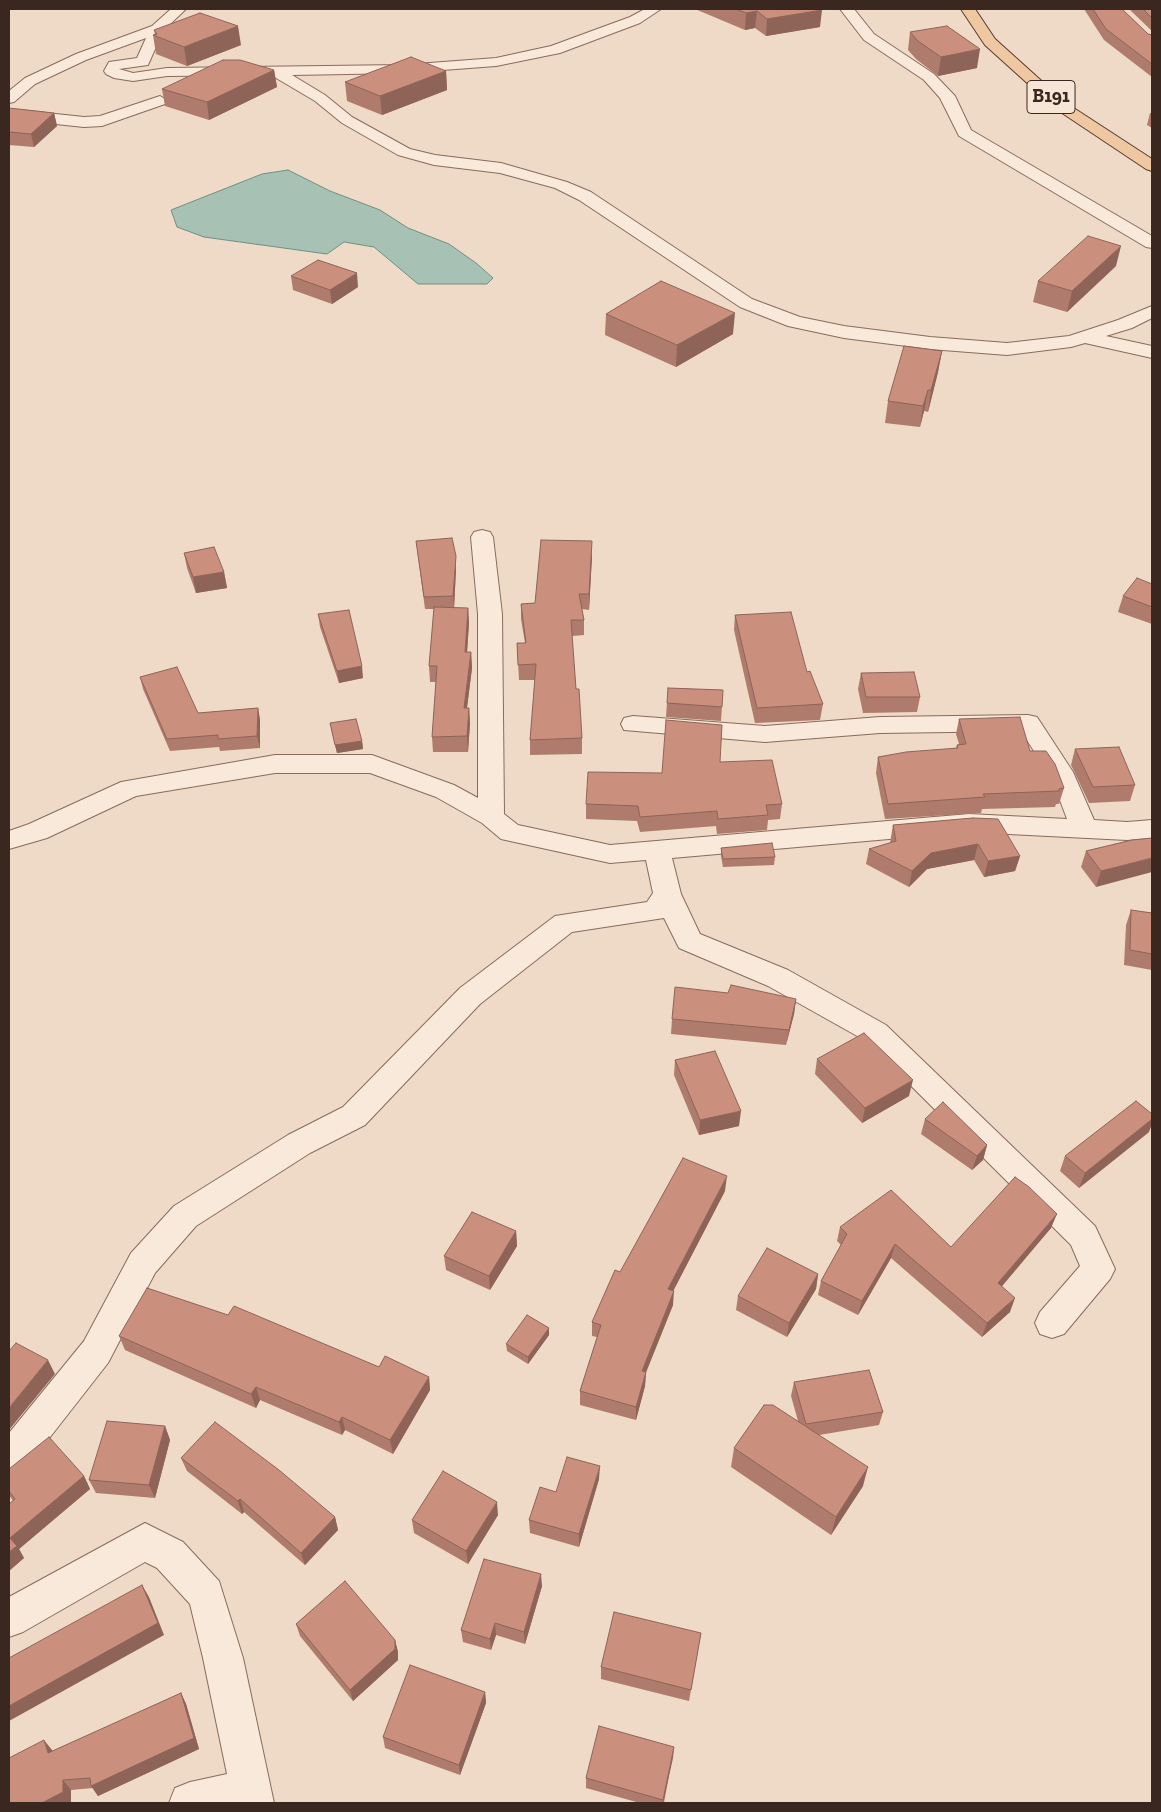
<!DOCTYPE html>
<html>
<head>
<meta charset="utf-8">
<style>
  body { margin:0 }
  #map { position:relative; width:1161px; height:1812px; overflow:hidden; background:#eedac6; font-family:"Zilla Slab",serif }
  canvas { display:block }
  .frame { position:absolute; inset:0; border:10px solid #392720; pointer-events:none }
</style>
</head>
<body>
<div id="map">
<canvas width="1161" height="1812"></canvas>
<div class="frame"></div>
</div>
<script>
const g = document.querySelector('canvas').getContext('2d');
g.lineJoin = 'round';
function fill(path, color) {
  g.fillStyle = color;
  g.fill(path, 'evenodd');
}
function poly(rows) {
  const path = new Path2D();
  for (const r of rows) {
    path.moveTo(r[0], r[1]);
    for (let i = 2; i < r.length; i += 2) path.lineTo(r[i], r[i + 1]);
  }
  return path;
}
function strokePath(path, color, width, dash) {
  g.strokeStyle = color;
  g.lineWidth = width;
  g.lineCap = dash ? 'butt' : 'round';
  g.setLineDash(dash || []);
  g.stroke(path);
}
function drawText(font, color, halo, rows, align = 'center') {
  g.font = font + ' "Zilla Slab",serif';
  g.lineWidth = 4.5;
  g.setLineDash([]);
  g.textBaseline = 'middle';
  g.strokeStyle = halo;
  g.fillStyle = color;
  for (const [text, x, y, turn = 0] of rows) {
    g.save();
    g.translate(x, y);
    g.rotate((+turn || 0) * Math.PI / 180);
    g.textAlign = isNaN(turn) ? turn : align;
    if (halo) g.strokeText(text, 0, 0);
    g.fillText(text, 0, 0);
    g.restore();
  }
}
const water = poly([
  [288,170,330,191,380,210,408,228,449,244,476,263,493,278,487,284,418,284,374,247,344,242,327,254,204,237,177,227,171,210,262,174,288,170]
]);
const minor = poly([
  [171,9,186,9,163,31,148,65,119,69,133,73,167,68,403,65,496,58,551,46,630,17,645,9,661,9,640,23,560,53,496,66,403,73,292,75,325,95,352,117,410,149,435,155,501,163,567,182,591,192,752,299,800,317,844,326,930,337,1007,343,1069,336,1118,320,1152,306,1152,318,1132,328,1106,336,1152,346,1152,358,1085,343,1071,347,1007,355,930,349,844,338,788,326,740,307,579,200,555,188,500,173,434,165,398,155,342,123,315,101,271,75,167,76,133,81,114,78,106,74,104,71,109,62,137,58,146,38,86,60,35,84,14,102,9,103,9,91,25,78,76,54,152,26,171,9],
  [840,9,854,9,874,34,934,74,955,96,971,130,1152,236,1152,248,1146,247,959,136,940,98,924,80,864,40,840,9],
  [160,96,168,101,165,104,102,126,84,127,18,120,10,115,18,110,84,117,100,116,160,96],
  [482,530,490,532,493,537,502,614,504,814,518,825,610,845,969,814,1067,819,1052,779,1021,731,880,733,765,742,624,730,621,724,624,718,633,716,765,726,880,717,1028,715,1037,717,1073,772,1094,820,1127,822,1152,820,1152,838,1127,840,969,832,672,858,681,894,700,934,788,970,886,1025,1095,1226,1115,1269,1110,1279,1064,1334,1052,1338,1040,1334,1035,1323,1040,1312,1080,1266,1071,1245,866,1041,768,986,679,948,664,918,572,932,480,1004,365,1125,310,1153,196,1226,155,1273,108,1363,22,1473,9,1478,9,1433,84,1341,131,1253,174,1206,288,1135,343,1107,460,988,555,916,647,902,653,893,646,860,610,863,501,839,482,823,436,797,370,773,275,773,136,796,47,838,9,849,9,831,29,824,121,782,275,755,372,755,454,785,478,798,478,614,471,537,474,532,482,530],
  [145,1523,183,1542,219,1581,243,1658,274,1803,169,1803,175,1788,190,1782,227,1774,203,1658,190,1604,157,1568,145,1562,23,1632,9,1637,9,1597,145,1523]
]);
const primary = poly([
  [961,9,975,9,995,39,1066,103,1152,159,1152,171,1146,169,1056,109,985,45,961,9]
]);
const wall = poly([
  [695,9,820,9,820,27,766,36,755,28,745,30],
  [1084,9,1122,9,1148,34,1152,35,1152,77,1104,40],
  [1129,9,1152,9,1152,31],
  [154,30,241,45,187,66,156,54,153,35,155,35],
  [910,32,977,68,938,76,916,59,908,50],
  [274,70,277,87,209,120,165,106,162,89],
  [446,71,447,90,382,115,347,101,345,82],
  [9,108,54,113,57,126,34,147,9,145],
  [1150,113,1152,113,1152,128,1147,125],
  [1116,266,1067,312,1033,302,1038,281],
  [291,276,358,287,332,304,293,290],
  [606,314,733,334,676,367,605,335],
  [942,351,938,372,928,412,924,411,920,427,885,423,888,401],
  [416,541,456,569,454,608,468,608,469,623,467,652,471,652,472,668,467,708,469,708,470,723,468,752,433,752,432,737,436,682,430,682,429,666,434,609,425,609],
  [184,553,224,572,227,588,196,593,187,568],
  [592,556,589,610,582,609,584,620,584,635,572,636,576,689,582,738,582,754,530,755,530,740,535,680,519,680,517,643,525,643,521,619,521,604,535,603],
  [1152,584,1152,624,1118,612,1123,596],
  [318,614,363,678,339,683,320,627],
  [735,615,807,672,823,704,820,720,755,723,734,630],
  [861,673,920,697,917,712,863,713,858,689],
  [140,677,198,713,258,708,260,720,260,748,220,751,219,747,170,751,143,689],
  [668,688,723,690,721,721,666,717],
  [959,719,1030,751,1064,788,1059,804,1056,804,1055,807,982,809,981,813,885,819,876,773,878,757,956,748,957,745,959,744,956,734],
  [330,723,362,741,363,749,337,753],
  [1075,749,1135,785,1130,801,1089,803,1071,765],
  [720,762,782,804,780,819,768,820,767,830,717,834,716,826,640,832,637,821,586,819,586,804,662,773],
  [973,818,1020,856,1015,871,984,877,974,860,927,869,909,887,866,864,869,849,890,843,893,825],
  [1132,840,1096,887,1081,867,1086,851],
  [721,848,775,857,774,865,723,867,721,856],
  [1131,910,1152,913,1152,970,1124,965,1126,925],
  [796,999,794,1014,786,1045,671,1034,672,1019],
  [817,1059,909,1096,862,1123,815,1074],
  [675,1060,739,1126,699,1135,674,1075],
  [925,1119,987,1145,983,1160,972,1170,921,1134],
  [1149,1132,1079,1188,1060,1171,1065,1156],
  [725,1191,673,1291,673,1305,646,1372,645,1386,636,1420,580,1405,580,1391,597,1337,592,1336,592,1322,620,1272],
  [840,1227,951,1247,1051,1228,1001,1286,1010,1312,982,1337,891,1258,858,1315,818,1295,821,1281,841,1245,837,1241],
  [516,1231,517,1246,490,1290,446,1270,444,1256],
  [818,1274,816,1289,787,1337,736,1310,738,1296],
  [549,1328,549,1335,528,1364,507,1351,506,1344],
  [119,1336,379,1367,429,1377,430,1390,393,1454,345,1430,342,1435,260,1400,256,1408,125,1350],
  [794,1382,883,1412,879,1425,819,1435,863,1486,831,1535,731,1467,734,1448,798,1421,791,1396],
  [165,1426,170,1440,155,1498,96,1493,89,1480],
  [181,1458,335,1517,338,1530,305,1565,244,1512,242,1514,187,1471],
  [9,1469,84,1476,90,1489,19,1549,24,1558,9,1571,9,1504,13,1501,9,1495],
  [599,1479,579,1547,530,1533,529,1520,556,1492],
  [498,1515,468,1564,414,1533,412,1520],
  [542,1586,525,1644,496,1635,491,1650,463,1642,461,1630],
  [296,1624,395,1640,398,1652,398,1660,353,1701,300,1636],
  [701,1633,689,1701,601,1679,601,1667],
  [485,1692,486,1703,460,1775,385,1748,383,1737],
  [181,1693,186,1704,199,1749,98,1796,93,1788,71,1790,71,1802,68,1803,52,1750,52,1752],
  [674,1747,664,1803,640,1803,586,1788,586,1778]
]);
const shadedWall = poly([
  [822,10,820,27,766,36,767,19],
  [757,11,755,28,745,30,746,13],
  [238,26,241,45,187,66,184,47],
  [980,49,977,68,938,76,941,57],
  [274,70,277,87,209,120,207,102],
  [446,71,447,90,382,115,380,96],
  [54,113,57,126,34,147,31,134],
  [1121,246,1116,266,1067,312,1072,291],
  [357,273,358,287,332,304,330,290],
  [735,313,733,334,676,367,677,345],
  [942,351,938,372,928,412,931,390],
  [928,390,924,411,920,427,923,406],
  [592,541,592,556,589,610,589,594],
  [456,556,456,569,454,609,453,596],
  [224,572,227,588,196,593,193,577],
  [468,608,469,623,466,668,465,652],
  [471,652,472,668,465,723,464,708],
  [362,666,363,678,339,683,337,671],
  [258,708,260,720,260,748,257,736],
  [469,708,470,723,468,752,467,736],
  [362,741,363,749,337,753,335,745],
  [978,844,974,860,927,869,909,887,912,871,931,853],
  [1020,856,1015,871,984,877,988,861],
  [1152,858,1152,872,1096,887,1101,871],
  [796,999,794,1014,786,1045,789,1030],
  [913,1080,909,1096,862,1123,865,1108],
  [741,1111,739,1126,699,1135,700,1120],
  [1152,1119,1152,1124,1149,1132,1079,1188,1085,1173],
  [987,1145,983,1160,972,1170,977,1156],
  [727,1176,725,1191,667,1303,668,1289],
  [1057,1214,1051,1228,993,1297,998,1283],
  [516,1231,517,1246,490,1290,489,1276],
  [895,1244,891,1258,858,1315,862,1301],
  [818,1274,816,1289,787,1337,789,1323],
  [674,1291,673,1305,641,1385,642,1371],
  [1015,1298,1010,1312,982,1337,987,1323],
  [549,1328,549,1335,528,1364,528,1357],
  [48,1360,55,1374,9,1430,9,1408],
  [646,1372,645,1386,636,1420,636,1407],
  [429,1377,430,1390,393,1454,390,1440],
  [256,1387,260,1400,256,1408,251,1394],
  [342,1417,345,1430,342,1435,339,1422],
  [165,1426,170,1440,155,1498,149,1485],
  [600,1466,599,1479,579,1547,579,1534],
  [868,1467,863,1486,831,1535,836,1517],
  [84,1476,90,1489,19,1549,24,1558,9,1571,9,1552,10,1538],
  [240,1499,244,1512,242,1514,238,1501],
  [497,1502,498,1515,468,1564,466,1551],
  [335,1517,338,1530,305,1565,301,1553],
  [541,1574,542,1586,525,1644,524,1632],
  [142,1585,149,1597,164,1635,9,1721,9,1706],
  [495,1623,496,1635,491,1650,490,1639],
  [395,1640,398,1652,398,1660,353,1701,350,1690],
  [485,1692,486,1703,460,1775,459,1765],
  [181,1693,186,1704,199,1749,98,1796,91,1786],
  [44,1740,52,1750,56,1764,48,1753],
  [674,1747,673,1758,663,1803,663,1800],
  [63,1780,71,1790,71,1802,68,1803,42,1803]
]);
const building = poly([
  [736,9,820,9,822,10,767,19,757,11,746,13,736,9],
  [1093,9,1122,9,1148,34,1152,35,1152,64,1106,29,1093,9],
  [1143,9,1152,9,1152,18,1143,9],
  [200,13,238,26,184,47,153,35,157,34,154,30,200,13],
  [947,26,980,49,941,57,918,41,910,32,947,26],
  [411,57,446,71,380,96,345,82,411,57],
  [223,60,240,60,274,70,207,102,162,89,223,60],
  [9,108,54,113,31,134,9,132,9,108],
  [1088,236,1121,246,1072,291,1038,281,1088,236],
  [318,260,357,273,330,290,291,276,318,260],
  [661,281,735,313,677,345,606,314,661,281],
  [904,346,942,351,931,390,928,390,923,406,888,401,904,346],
  [452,538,456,556,453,596,424,597,416,541,452,538],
  [541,540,592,541,589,594,579,594,584,620,571,620,576,689,579,689,582,738,530,740,536,664,518,665,517,643,526,643,521,604,535,603,541,540],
  [214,547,224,572,193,577,184,553,214,547],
  [1137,578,1152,584,1152,607,1123,596,1137,578],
  [434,607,468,608,465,652,471,652,464,708,469,708,467,736,432,737,437,666,429,666,434,607],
  [349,610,362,666,337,671,318,614,349,610],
  [791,612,807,672,810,671,823,704,757,708,735,615,791,612],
  [177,667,198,713,258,708,257,736,218,739,218,735,167,739,140,677,177,667],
  [914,672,920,697,866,697,861,673,914,672],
  [668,688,723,690,722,707,667,703,668,688],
  [1020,717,1030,751,1046,751,1055,764,1064,788,1059,789,1059,791,983,794,985,797,888,804,878,757,906,752,958,748,957,745,966,744,959,719,1020,717],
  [356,719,362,741,335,745,330,723,356,719],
  [666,720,722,725,720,762,772,760,782,804,766,805,768,815,718,819,717,811,640,817,638,806,586,804,588,772,662,773,666,720],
  [1119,747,1135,785,1093,787,1075,749,1119,747],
  [973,818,998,819,1020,856,988,861,978,844,931,853,912,871,869,849,896,841,893,825,973,818],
  [1152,838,1152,858,1101,871,1086,851,1132,840,1152,838],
  [772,843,775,857,723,859,721,848,772,843],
  [1131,910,1152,913,1152,954,1130,950,1131,910],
  [731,985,796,999,789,1030,672,1019,675,987,728,993,731,985],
  [864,1033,913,1080,865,1108,817,1059,864,1033],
  [715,1051,741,1111,700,1120,675,1060,715,1051],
  [1136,1101,1152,1114,1152,1119,1085,1173,1065,1156,1136,1101],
  [943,1102,987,1145,977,1156,925,1119,943,1102],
  [683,1158,727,1176,668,1289,674,1291,642,1371,646,1372,636,1407,580,1391,601,1325,592,1322,615,1270,620,1272,683,1158],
  [1015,1177,1029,1187,1057,1214,998,1283,1015,1298,987,1323,895,1244,862,1301,821,1281,847,1234,840,1227,891,1190,951,1247,1015,1177],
  [472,1212,516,1231,489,1276,444,1256,472,1212],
  [767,1248,818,1274,789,1323,738,1296,767,1248],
  [147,1288,228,1315,234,1306,379,1367,385,1356,429,1377,390,1440,342,1417,339,1422,256,1387,251,1394,119,1336,147,1288],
  [527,1315,549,1328,528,1357,506,1344,527,1315],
  [16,1343,48,1360,9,1408,9,1351,16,1343],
  [869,1370,883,1412,806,1424,794,1382,869,1370],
  [764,1405,773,1405,868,1467,836,1517,734,1448,764,1405],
  [107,1421,165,1426,149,1485,89,1480,107,1421],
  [215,1422,279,1470,335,1517,301,1553,240,1499,238,1501,181,1458,215,1422],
  [49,1437,84,1476,10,1538,17,1546,9,1552,9,1504,15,1499,9,1491,9,1469,49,1437],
  [567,1457,600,1466,579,1534,529,1520,540,1487,556,1492,567,1457],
  [443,1471,497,1502,466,1551,412,1520,443,1471],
  [484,1559,541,1574,524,1632,495,1623,490,1639,461,1630,484,1559],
  [345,1581,395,1640,395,1649,350,1690,296,1624,345,1581],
  [142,1585,158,1623,9,1706,9,1658,142,1585],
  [614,1612,701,1633,691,1690,601,1667,614,1612],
  [410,1665,485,1692,459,1765,383,1737,410,1665],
  [181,1693,194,1738,91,1786,90,1778,63,1780,63,1792,42,1803,9,1803,9,1758,44,1740,48,1753,181,1693],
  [599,1726,674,1747,663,1800,586,1778,599,1726]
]);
const shields = [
  [1051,97,48]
];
const shieldNames = [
  ["B191",1051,97]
];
fill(water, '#a8c1b5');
strokePath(water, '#6e9081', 1);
strokePath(minor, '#896b5c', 2);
strokePath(primary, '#573b30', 2);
fill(minor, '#f8e9da');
fill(primary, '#efc7a0');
fill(wall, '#af7b6c');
fill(shadedWall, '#8e6458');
fill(building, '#cb8f7d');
strokePath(building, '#8e6458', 1);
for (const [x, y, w] of shields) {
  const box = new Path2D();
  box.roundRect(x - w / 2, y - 16.5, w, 33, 4);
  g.fillStyle = '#f5e6d6';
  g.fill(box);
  strokePath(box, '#392720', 1);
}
drawText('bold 19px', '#392720', null, shieldNames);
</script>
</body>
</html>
